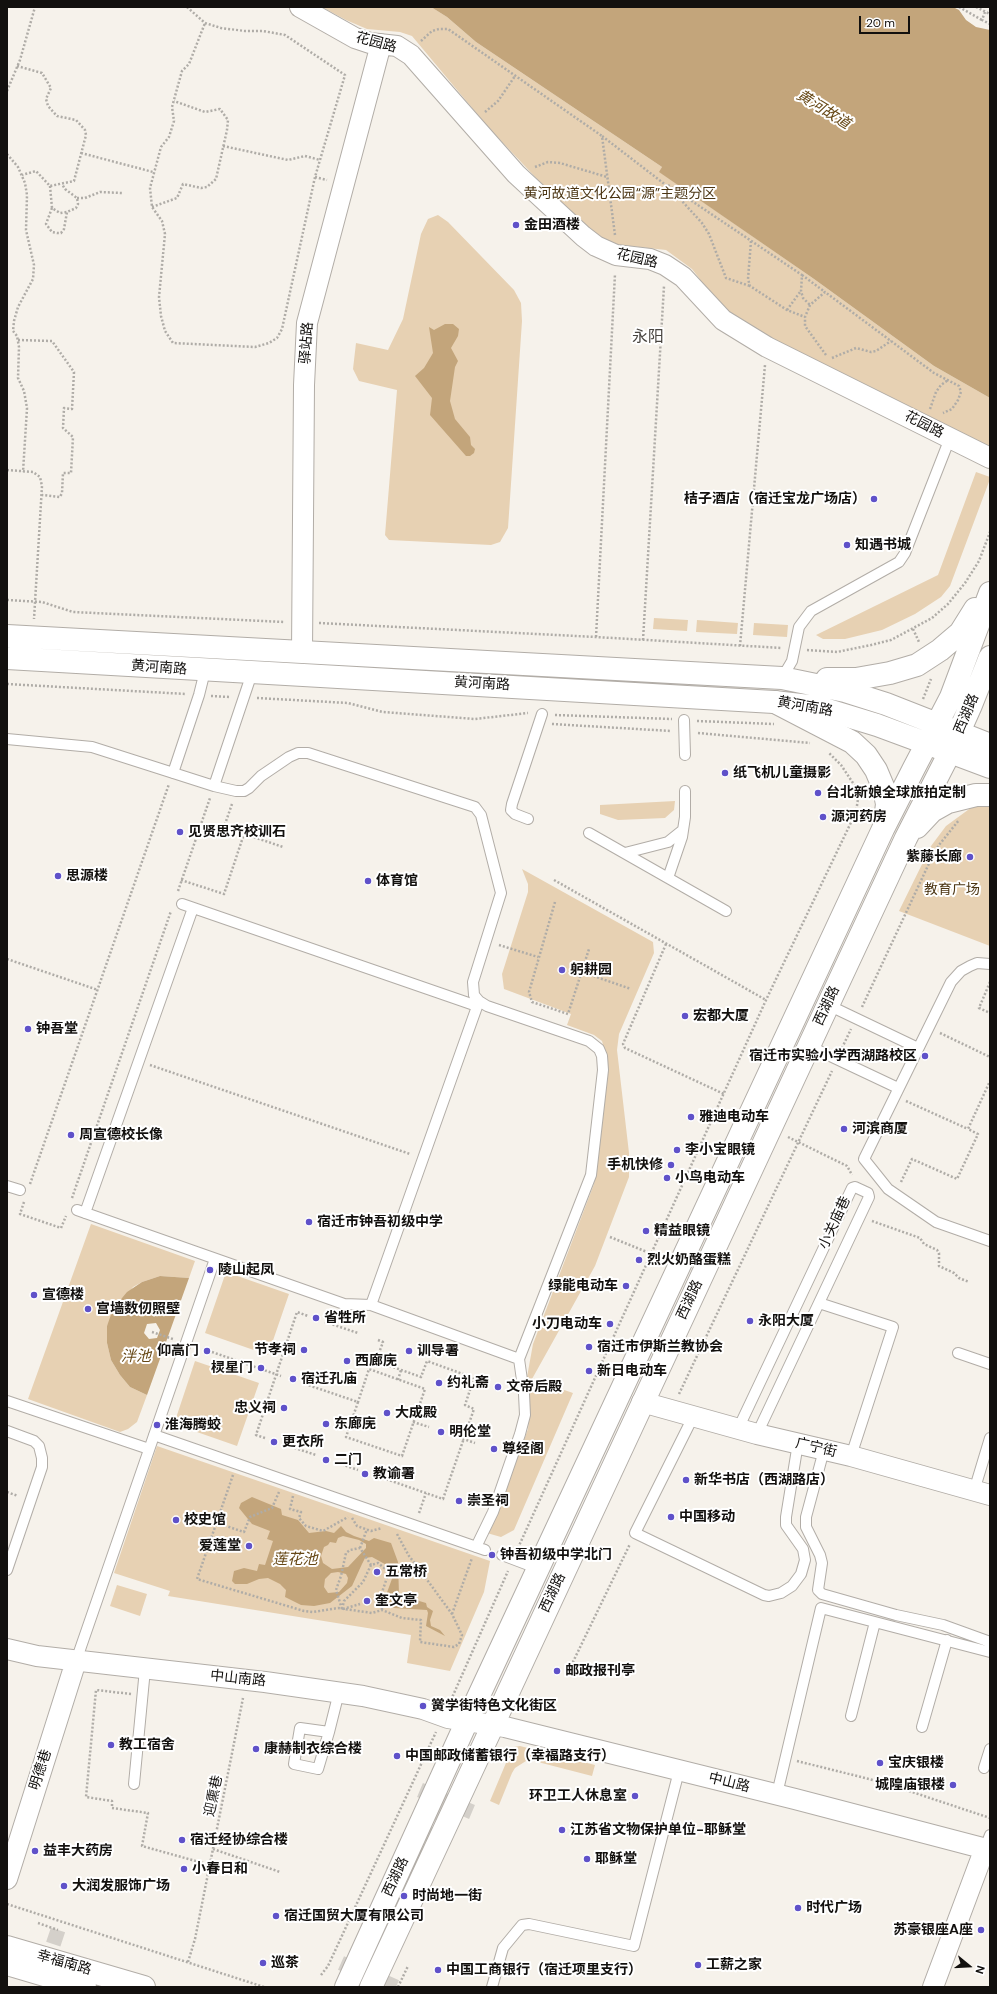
<!DOCTYPE html>
<html>
<head>
<meta charset="utf-8">
<style>
  body { margin:0 }
  #map { position:relative; width:997px; height:1994px; overflow:hidden; background:#f6f2eb; font-family:"DM Sans",sans-serif }
  canvas { display:block }
  .frame { position:absolute; inset:0; border:8px solid #12100e; pointer-events:none }
  .north { position:absolute; left:949px; top:1946px; width:40px; height:40px; -webkit-text-stroke:3px #fff; paint-order:stroke; rotate:108deg; font-size:11px; font-weight:700; line-height:16px; text-align:center; color:#12100e }
  .north::after { content:''; display:block; margin:auto; width:14px; height:18px; background:#12100e; clip-path:polygon(50% 0,100% 100%,50% 72%,0 100%) }
  .scale { position:absolute; left:859px; top:16px; width:51px; height:18px; box-sizing:border-box; border:2px solid #12100e; border-top:0; padding-left:5px; font-size:12px; line-height:14px; white-space:nowrap; color:#12100e; -webkit-text-stroke:3px #fff; paint-order:stroke }
</style>
</head>
<body>
<div id="map">
<canvas width="997" height="1994"></canvas>
<div class="frame"></div>
<div class="north">N</div>
<div class="scale">20 m</div>
</div>
<script>
const g = document.querySelector('canvas').getContext('2d');
g.lineJoin = 'round';
function fill(path, color) {
  g.fillStyle = color;
  g.fill(path, 'evenodd');
}
function poly(rows) {
  const path = new Path2D();
  for (const r of rows) {
    path.moveTo(r[0], r[1]);
    for (let i = 2; i < r.length; i += 2) path.lineTo(r[i], r[i + 1]);
  }
  return path;
}
function strokePath(path, color, width, dash) {
  g.strokeStyle = color;
  g.lineWidth = width;
  g.lineCap = dash ? 'butt' : 'round';
  g.setLineDash(dash || []);
  g.stroke(path);
}
function drawText(font, color, halo, rows, align = 'center') {
  g.font = font + ' "DM Sans","Noto Sans SC",sans-serif';
  g.lineWidth = 4;
  g.setLineDash([]);
  g.textBaseline = 'middle';
  g.strokeStyle = halo;
  g.fillStyle = color;
  for (const [text, x, y, turn = 0] of rows) {
    g.save();
    g.translate(x, y);
    g.rotate((+turn || 0) * Math.PI / 180);
    g.textAlign = isNaN(turn) ? turn : align;
    if (halo) g.strokeText(text, 0, 0);
    g.fillText(text, 0, 0);
    g.restore();
  }
}
const green = poly([
  [322,7,431,7,447,17,476,42,662,167,660,172,814,279,934,366,990,398,990,454,732,319,713,304,699,278,692,269,666,250,612,244,597,235,555,198,488,127,412,36,400,32,367,29,346,20],
  [438,215,448,222,514,290,521,303,522,321,508,528,500,542,491,545,389,540,385,535,397,390,359,381,353,369,356,343,388,350,403,319,421,234,428,219],
  [976,472,990,477,990,479,950,586,941,597,915,614,882,630,845,639,823,639,816,635,938,575],
  [654,618,688,620,687,631,653,629],
  [697,620,738,623,737,634,696,632],
  [754,623,788,625,787,637,753,635],
  [675,801,674,810,665,818,618,820,600,814,600,805],
  [985,804,990,804,990,946,899,911,931,846,946,826,972,807],
  [522,869,653,942,654,953,619,1034,617,1050,629,1153,629,1177,595,1266,532,1379,573,1393,514,1530,501,1537,487,1533,498,1511,528,1429,529,1417,527,1377,533,1344,594,1184,608,1063,602,1041,594,1035,567,1025,571,1014,504,989,502,974,528,892,528,884],
  [91,1224,195,1261,189,1278,160,1276,142,1282,133,1287,107,1326,107,1343,111,1360,120,1375,130,1387,147,1395,137,1422,128,1429,120,1432,28,1399],
  [226,1272,289,1294,268,1355,205,1333],
  [195,1361,259,1383,237,1446,174,1424],
  [157,1446,490,1561,484,1592,450,1671,407,1663,411,1635,168,1596,170,1591,114,1573],
  [117,1585,147,1594,140,1616,110,1606],
  [520,1746,595,1765,592,1776,534,1761,526,1761,515,1768,512,1773,499,1805,490,1801,511,1751,514,1747]
]);
const water = poly([
  [431,7,953,7,959,10,966,20,976,27,990,30,990,398,934,366,814,279,659,172,662,167,476,42,447,17],
  [445,324,453,324,459,329,458,336,451,348,458,361,455,367,450,401,455,419,470,437,471,445,475,449,474,453,470,456,466,456,430,415,432,398,415,376,424,368,433,353,429,327,434,330],
  [160,1276,189,1278,147,1395,130,1387,120,1375,111,1360,107,1343,107,1326,113,1309,127,1292,142,1282],
  [156,1323,160,1330,157,1338,149,1339,144,1333,147,1324],
  [252,1497,281,1509,282,1515,298,1520,309,1533,326,1531,334,1533,341,1526,346,1532,354,1536,369,1541,374,1538,391,1543,398,1562,399,1595,426,1603,427,1607,433,1611,430,1620,431,1626,440,1630,445,1636,426,1626,428,1613,427,1610,394,1608,390,1605,385,1598,393,1576,392,1568,372,1557,365,1558,362,1564,352,1586,330,1603,314,1606,301,1605,285,1597,286,1590,280,1584,268,1578,259,1579,247,1584,235,1584,232,1581,234,1571,244,1568,257,1571,259,1564,265,1565,273,1541,267,1539,270,1531,252,1524,239,1508,241,1503],
  [343,1536,359,1540,366,1544,366,1548,348,1567,332,1569,323,1563,321,1556,324,1547,328,1545,330,1542,336,1543,338,1538],
  [338,1572,346,1574,348,1578,347,1583,339,1592,328,1593,324,1587,325,1579,331,1573]
]);
const pedestrianTunnel = poly([
  [420,1790,472,1812],
  [341,1963,396,1987],
  [46,1966,58,1930],
  [358,1987,445,1800]
]);
const path = poly([
  [187,7,205,23,221,28,245,31,263,31,285,35,345,75,315,177,282,329,277,338,269,343,255,347,173,343,165,331,161,316,159,297,165,234,162,221,152,207,150,188,161,147,169,137,174,121,172,107,182,71,189,64,205,23],
  [959,7,982,20],
  [976,7,990,14],
  [985,12,982,20,990,24],
  [421,41,432,31,439,29,448,29,602,136],
  [17,66,42,73,51,88,46,99,48,106,57,116,76,120,85,130,86,135,74,181,50,186,36,171,22,175],
  [7,91,20,60,35,7],
  [485,112,498,101,515,76],
  [223,146,288,160,305,156,320,160],
  [81,153,153,172],
  [7,154,18,167,25,183,27,195,26,230,34,265,33,279,18,307,14,321,13,331,17,336,19,347,18,378,24,391,27,408,23,472],
  [535,167,548,162,560,163,607,177],
  [315,177,327,180],
  [668,185,802,275,801,291,803,298,810,305],
  [50,186,52,208,60,213,67,212,76,208,78,204,77,198,65,189,62,184],
  [77,198,85,198,100,192,122,193],
  [152,207,177,198,183,184,201,188,207,187,216,179,227,130,228,120,220,109,205,112,174,101],
  [52,208,46,224,52,232,57,233,61,233,64,229,67,212],
  [615,235,602,136,671,189,702,223,709,234,726,278,750,286],
  [751,241,748,279,750,286,787,310,805,317],
  [802,275,825,292],
  [787,310,800,292],
  [18,340,52,341,74,372,72,409,64,408,63,428,73,437,71,473,63,473,62,493,60,497,42,495],
  [826,355,805,326,805,317,810,305,825,292,934,373,959,386,961,392,958,400,952,409,943,413],
  [832,358,856,348,871,352,876,351,891,341],
  [930,409,936,392,941,385,948,380],
  [7,470,33,472,40,477,42,486,34,619],
  [7,600,42,602,73,612,284,622],
  [319,623,596,637,782,648],
  [913,629,919,642],
  [596,637,615,274],
  [643,640,664,286],
  [740,646,765,365],
  [807,650,837,652,871,645,891,640,932,618,948,604,965,583,979,561,990,532],
  [7,684,186,694],
  [211,696,230,697],
  [257,698,348,703,383,712,475,719,528,713],
  [923,699,931,679],
  [555,715,672,719],
  [697,721,774,724],
  [552,724,671,731],
  [698,733,810,743],
  [232,804,224,827,283,847],
  [181,880,224,894,244,834],
  [554,880,766,1000],
  [178,891,210,798],
  [555,902,529,992,532,1002,568,1014,589,949],
  [666,944,623,1044,625,1048,724,1094],
  [499,945,538,957],
  [7,959,98,990],
  [582,972,631,989],
  [990,982,979,1008,990,1013],
  [862,1007,932,857,939,845,959,820],
  [940,1033,990,1057],
  [842,1048,851,1029],
  [150,1065,410,1154],
  [906,1101,968,1129],
  [788,1137,847,1166,852,1175],
  [901,1182,912,1159,957,1179,978,1134,968,1129,990,1081],
  [30,1184,169,784],
  [72,1198,171,911],
  [24,1202,20,1214,61,1228,66,1216],
  [872,1221,920,1238,924,1244,937,1250,939,1253,939,1266,954,1273,959,1278,969,1282],
  [610,1237,652,1254],
  [325,1322,358,1333],
  [152,1332,173,1339],
  [378,1340,383,1342,376,1361,421,1377,427,1361,474,1378,465,1405,474,1409,443,1499,380,1477],
  [212,1352,281,1376],
  [398,1380,401,1370],
  [305,1384,358,1402,346,1437,402,1456,425,1389,369,1369,358,1402],
  [679,1394,832,1071],
  [413,1422,429,1427],
  [455,1436,475,1443],
  [265,1438,256,1435,297,1312,308,1316],
  [283,1444,316,1455],
  [338,1463,358,1470],
  [233,1475,197,1579,304,1611,313,1612,338,1608,372,1613,382,1610,402,1618,421,1620,420,1642,454,1647,459,1644,462,1635,452,1614,425,1577,389,1572,381,1595,382,1610],
  [7,1492,18,1496],
  [293,1496,290,1509,301,1512,299,1518,306,1526,323,1531,348,1517],
  [419,1513,426,1493],
  [352,1518,357,1526,371,1531,382,1528],
  [217,1523,244,1532,250,1517,272,1508,279,1492],
  [397,1534,409,1556,425,1576],
  [360,1548,367,1529],
  [518,1548,766,1000,856,812,858,799,855,786,841,765,829,753],
  [342,1609,336,1590,341,1576,346,1553,350,1550,360,1548,371,1565],
  [342,1609,344,1601,363,1582,371,1565,378,1563,389,1572],
  [343,1609,360,1604],
  [452,1614,472,1558],
  [571,1666,630,1544],
  [131,1694,96,1690,86,1797,112,1801,112,1808,148,1813,142,1846,210,1865],
  [451,1700,508,1571],
  [797,1761,885,1783,990,1818],
  [213,1849,280,1872],
  [7,1904,264,1987],
  [38,1923,58,1930],
  [188,1962,195,1939,243,1698],
  [321,1975,328,1966,436,1732],
  [398,1987,408,1966]
]);
const service = poly([
  [782,678,792,661,799,627,811,611,899,562,905,553,950,438],
  [684,720,685,755],
  [7,739,92,747,214,786,236,791,244,791,249,788,261,776,289,757,298,753,308,753,475,807,481,815,501,893,473,982,474,995,479,1001,487,1006,589,1041,599,1049,602,1056,603,1070,591,1175,519,1359,371,1305,344,1304,77,1210],
  [173,773,199,695,205,671],
  [214,786,252,673],
  [528,819,515,814,511,810,512,804,542,714],
  [589,833,726,911],
  [625,853,668,842,683,830],
  [668,878,682,837,685,817,685,791],
  [182,904,477,1006],
  [990,964,977,963,970,966,961,971,951,982,864,1159,888,1189,936,1222,990,1241],
  [828,1005,918,1048],
  [809,1046,898,1088],
  [7,1186,20,1190],
  [85,1213,193,908],
  [819,1303,893,1327,851,1456],
  [371,1305,479,1001],
  [958,1353,990,1364],
  [7,1401,149,1449],
  [693,1417,635,1533,764,1595,769,1596,781,1593,792,1586,801,1574,805,1560,803,1549,786,1525,786,1517,798,1443],
  [738,1429,852,1188,855,1187,868,1193,869,1197,757,1434],
  [7,1431,34,1441,39,1446,42,1458,42,1467,7,1570],
  [154,1435,485,1550],
  [824,1450,806,1517,806,1527,820,1555,822,1563,818,1590,822,1594,896,1615,943,1625,990,1642],
  [974,1491,990,1438],
  [476,1547,493,1512,520,1434,525,1415,524,1394,519,1359],
  [502,1555,539,1569],
  [76,1661,215,1259],
  [851,1716,875,1622],
  [922,1727,947,1640],
  [329,1732,300,1728,294,1764,318,1769,329,1732,339,1692],
  [984,1768,990,1749],
  [134,1784,145,1669],
  [777,1794,821,1608,990,1652],
  [985,1848,990,1835],
  [492,1987,503,1948,522,1925,529,1924,634,1946,679,1771]
]);
const minor = poly([
  [300,7,355,38,370,43,397,46,411,55,516,174,583,236,596,246,616,255,650,259,665,265,683,277,723,320,767,347,990,458],
  [302,652,304,385,307,323,381,44],
  [642,1402,757,1434,851,1456,990,1495],
  [7,1649,37,1656,265,1682,363,1696,423,1709,448,1718,505,1727,795,1799,990,1850],
  [7,1879,76,1661],
  [933,1987,985,1848]
]);
const secondary = poly([
  [775,702,852,742,866,755,876,770,884,789,887,804,885,820],
  [917,827,932,811,948,802,976,795,990,795],
  [7,1947,144,1987],
  [7,1964,85,1987],
  [346,1987,467,1721,883,829,914,768,937,724,990,745],
  [371,1987,828,1005,906,838,950,752,990,767]
]);
const primary = poly([
  [7,636,782,678,845,691,886,704,937,724,951,697,990,593],
  [7,658,774,702,818,707,877,725,950,752,971,705,990,657],
  [827,679,856,679,890,673,917,665,940,650,960,633,975,609]
]);
const markers = [
  [516,225,4,"#5f51c9"],
  [874,499,4,"#5f51c9"],
  [847,545,4,"#5f51c9"],
  [725,773,4,"#5f51c9"],
  [818,793,4,"#5f51c9"],
  [823,817,4,"#5f51c9"],
  [180,832,4,"#5f51c9"],
  [970,857,4,"#5f51c9"],
  [58,876,4,"#5f51c9"],
  [368,881,4,"#5f51c9"],
  [562,970,4,"#5f51c9"],
  [685,1016,4,"#5f51c9"],
  [28,1029,4,"#5f51c9"],
  [925,1056,4,"#5f51c9"],
  [691,1117,4,"#5f51c9"],
  [844,1129,4,"#5f51c9"],
  [71,1135,4,"#5f51c9"],
  [677,1150,4,"#5f51c9"],
  [671,1165,4,"#5f51c9"],
  [667,1178,4,"#5f51c9"],
  [309,1222,4,"#5f51c9"],
  [646,1231,4,"#5f51c9"],
  [639,1260,4,"#5f51c9"],
  [210,1270,4,"#5f51c9"],
  [626,1286,4,"#5f51c9"],
  [34,1295,4,"#5f51c9"],
  [88,1309,4,"#5f51c9"],
  [316,1318,4,"#5f51c9"],
  [750,1321,4,"#5f51c9"],
  [610,1324,4,"#5f51c9"],
  [589,1347,4,"#5f51c9"],
  [304,1350,4,"#5f51c9"],
  [207,1351,4,"#5f51c9"],
  [409,1351,4,"#5f51c9"],
  [347,1361,4,"#5f51c9"],
  [261,1368,4,"#5f51c9"],
  [589,1371,4,"#5f51c9"],
  [293,1379,4,"#5f51c9"],
  [439,1383,4,"#5f51c9"],
  [498,1387,4,"#5f51c9"],
  [284,1408,4,"#5f51c9"],
  [387,1413,4,"#5f51c9"],
  [326,1424,4,"#5f51c9"],
  [157,1425,4,"#5f51c9"],
  [441,1432,4,"#5f51c9"],
  [274,1442,4,"#5f51c9"],
  [494,1449,4,"#5f51c9"],
  [326,1460,4,"#5f51c9"],
  [365,1474,4,"#5f51c9"],
  [686,1480,4,"#5f51c9"],
  [459,1501,4,"#5f51c9"],
  [671,1517,4,"#5f51c9"],
  [176,1520,4,"#5f51c9"],
  [249,1546,4,"#5f51c9"],
  [492,1555,4,"#5f51c9"],
  [377,1572,4,"#5f51c9"],
  [367,1601,4,"#5f51c9"],
  [557,1671,4,"#5f51c9"],
  [423,1706,4,"#5f51c9"],
  [111,1745,4,"#5f51c9"],
  [256,1749,4,"#5f51c9"],
  [397,1756,4,"#5f51c9"],
  [880,1763,4,"#5f51c9"],
  [953,1785,4,"#5f51c9"],
  [635,1796,4,"#5f51c9"],
  [562,1830,4,"#5f51c9"],
  [182,1840,4,"#5f51c9"],
  [35,1851,4,"#5f51c9"],
  [587,1859,4,"#5f51c9"],
  [184,1869,4,"#5f51c9"],
  [64,1886,4,"#5f51c9"],
  [404,1896,4,"#5f51c9"],
  [798,1908,4,"#5f51c9"],
  [276,1916,4,"#5f51c9"],
  [981,1930,4,"#5f51c9"],
  [263,1963,4,"#5f51c9"],
  [698,1965,4,"#5f51c9"],
  [438,1970,4,"#5f51c9"]
];
const streetNames = [
  ["花园路",376,43,15],
  ["花园路",637,259,13],
  ["驿站路",307,343,-86],
  ["花园路",924,425,27],
  ["黄河南路",159,668,4],
  ["黄河南路",482,684,3],
  ["黄河南路",805,707,10],
  ["西湖路",967,714,-67],
  ["西湖路",827,1006,-65],
  ["小关庙巷",835,1223,-65],
  ["西湖路",690,1300,-65],
  ["广宁街",816,1448,13],
  ["西湖路",553,1593,-65],
  ["中山南路",238,1679,6],
  ["明德巷",41,1770,-72],
  ["中山路",729,1783,14],
  ["迎熏巷",214,1796,-78],
  ["西湖路",396,1877,-65],
  ["幸福南路",64,1963,16]
];
const parkNames = [
  ["黄河故道文化公园“源”主题分区",620,194],
  ["教育广场",952,890]
];
const poiNames = [
  ["金田酒楼",524,225],
  ["桔子酒店（宿迁宝龙广场店）",866,499,"right"],
  ["知遇书城",855,545],
  ["纸飞机儿童摄影",733,773],
  ["台北新娘全球旅拍定制",826,793],
  ["源河药房",831,817],
  ["见贤思齐校训石",188,832],
  ["紫藤长廊",962,857,"right"],
  ["思源楼",66,876],
  ["体育馆",376,881],
  ["躬耕园",570,970],
  ["宏都大厦",693,1016],
  ["钟吾堂",36,1029],
  ["宿迁市实验小学西湖路校区",917,1056,"right"],
  ["雅迪电动车",699,1117],
  ["河滨商厦",852,1129],
  ["周宣德校长像",79,1135],
  ["李小宝眼镜",685,1150],
  ["手机快修",663,1165,"right"],
  ["小鸟电动车",675,1178],
  ["宿迁市钟吾初级中学",317,1222],
  ["精益眼镜",654,1231],
  ["烈火奶酪蛋糕",647,1260],
  ["陵山起凤",218,1270],
  ["绿能电动车",618,1286,"right"],
  ["宣德楼",42,1295],
  ["宫墙数仞照壁",96,1309],
  ["省牲所",324,1318],
  ["永阳大厦",758,1321],
  ["小刀电动车",602,1324,"right"],
  ["宿迁市伊斯兰教协会",597,1347],
  ["节孝祠",296,1350,"right"],
  ["仰高门",199,1351,"right"],
  ["训导署",417,1351],
  ["西廊庑",355,1361],
  ["棂星门",253,1368,"right"],
  ["新日电动车",597,1371],
  ["宿迁孔庙",301,1379],
  ["约礼斋",447,1383],
  ["文帝后殿",506,1387],
  ["忠义祠",276,1408,"right"],
  ["大成殿",395,1413],
  ["东廊庑",334,1424],
  ["淮海腾蛟",165,1425],
  ["明伦堂",449,1432],
  ["更衣所",282,1442],
  ["尊经阁",502,1449],
  ["二门",334,1460],
  ["教谕署",373,1474],
  ["新华书店（西湖路店）",694,1480],
  ["崇圣祠",467,1501],
  ["中国移动",679,1517],
  ["校史馆",184,1520],
  ["爱莲堂",241,1546,"right"],
  ["钟吾初级中学北门",500,1555],
  ["五常桥",385,1572],
  ["奎文亭",375,1601],
  ["邮政报刊亭",565,1671],
  ["黉学街特色文化街区",431,1706],
  ["教工宿舍",119,1745],
  ["康赫制衣综合楼",264,1749],
  ["中国邮政储蓄银行（幸福路支行）",405,1756],
  ["宝庆银楼",888,1763],
  ["城隍庙银楼",945,1785,"right"],
  ["环卫工人休息室",627,1796,"right"],
  ["江苏省文物保护单位-耶稣堂",570,1830],
  ["宿迁经协综合楼",190,1840],
  ["益丰大药房",43,1851],
  ["耶稣堂",595,1859],
  ["小春日和",192,1869],
  ["大润发服饰广场",72,1886],
  ["时尚地一街",412,1896],
  ["时代广场",806,1908],
  ["宿迁国贸大厦有限公司",284,1916],
  ["苏豪银座A座",973,1930,"right"],
  ["巡茶",271,1963],
  ["工薪之家",706,1965],
  ["中国工商银行（宿迁项里支行）",446,1970]
];
const waterNames = [
  ["黄河故道",823,110,32],
  ["泮池",136,1357],
  ["莲花池",295,1560]
];
const quarterNames = [
  ["永阳",648,338]
];
fill(green, '#e7d1b3');
fill(water, '#c3a57b');
strokePath(pedestrianTunnel, '#d4d0ca', 15, [15, 8]);
strokePath(service, '#b2ada7', 12);
strokePath(minor, '#b2ada7', 22);
strokePath(secondary, '#b2ada7', 24);
strokePath(primary, '#b2ada7', 24);
strokePath(path, '#afaca7', 2.5, [2, 2]);
strokePath(service, '#fff', 10);
strokePath(minor, '#fff', 20);
strokePath(secondary, '#fff', 22);
strokePath(primary, '#fff', 22);
for (const [x, y, r, color] of markers) {
  const dot = new Path2D();
  dot.arc(x, y, r, 0, 2 * Math.PI);
  g.fillStyle = color;
  g.fill(dot);
  strokePath(dot, '#fff', 1.5);
}
drawText('14px', '#12100e', '#fff', streetNames);
drawText('14px', '#4b3513', '#fff', parkNames);
drawText('bold 14px', '#12100e', '#fff', poiNames, 'left');
drawText('italic 15px', '#664715', '#fff', waterNames);
drawText('16px', '#494540', '#fff', quarterNames);
</script>
</body>
</html>
